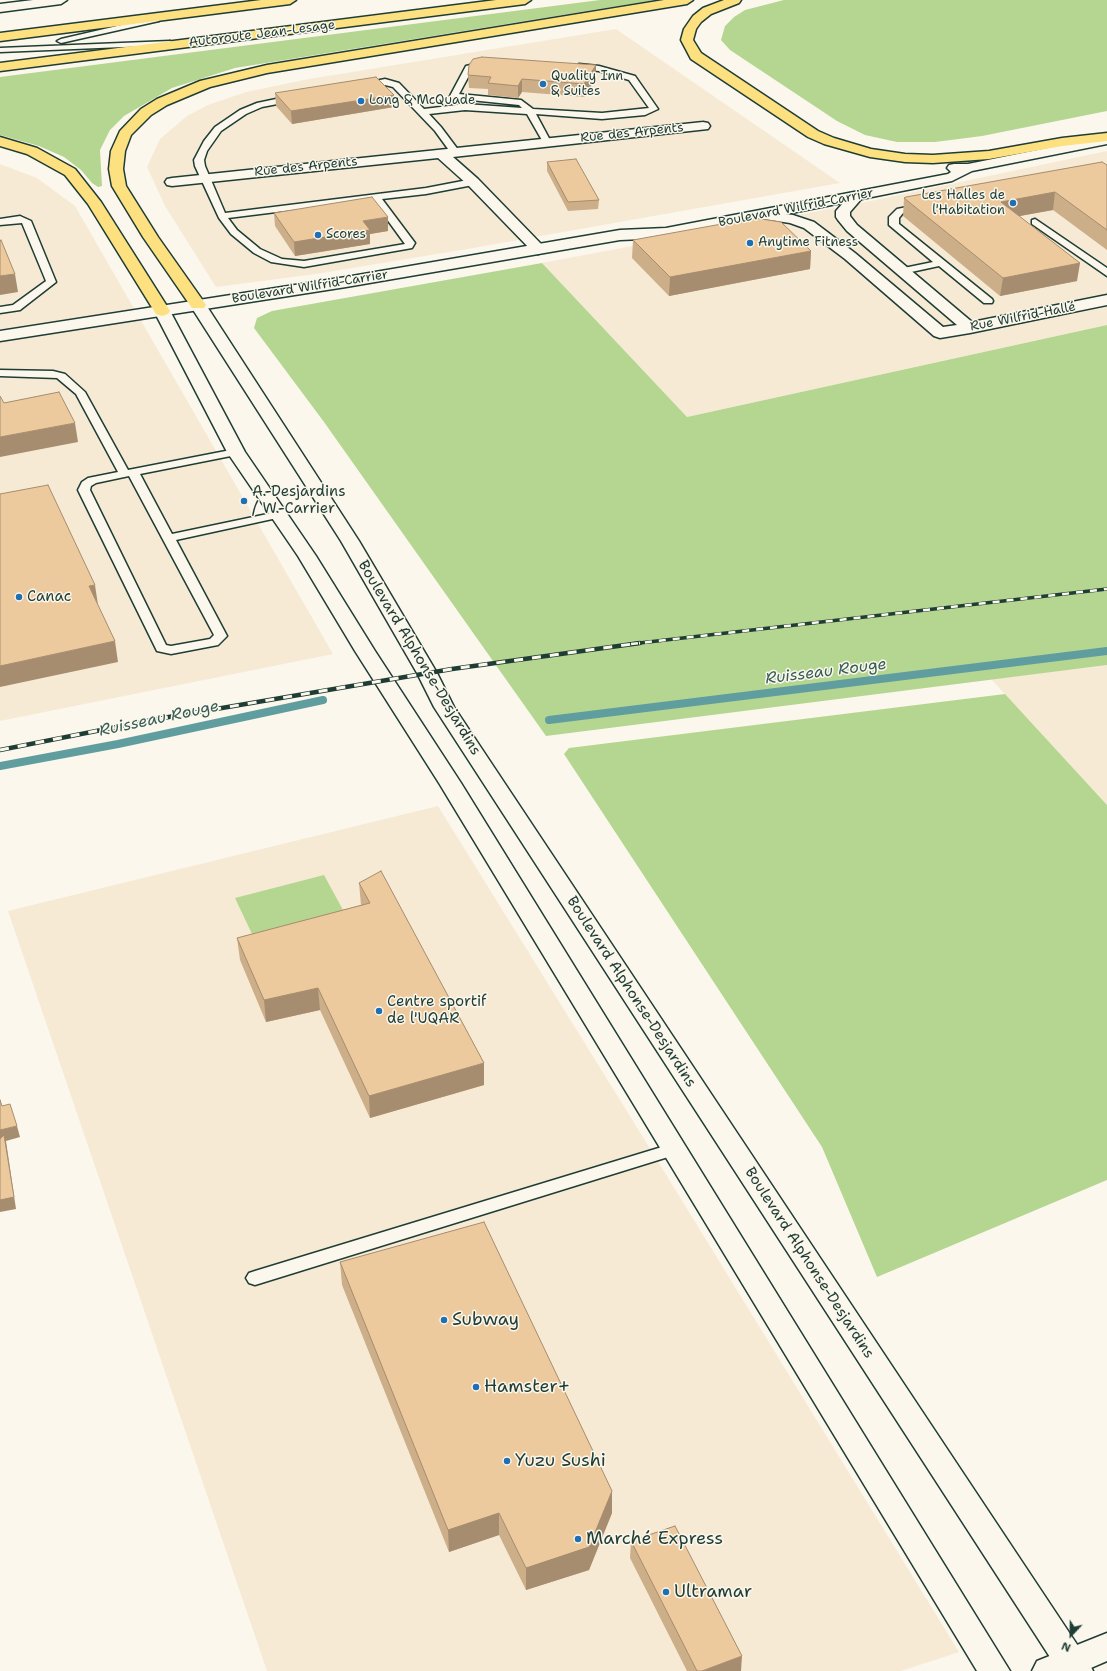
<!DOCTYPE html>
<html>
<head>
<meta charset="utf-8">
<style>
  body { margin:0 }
  #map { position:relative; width:1107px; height:1671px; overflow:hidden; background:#fbf7ec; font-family:"Shantell Sans",sans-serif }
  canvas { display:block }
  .north { position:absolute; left:1051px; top:1615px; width:40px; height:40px; -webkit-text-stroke:3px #fbf7ec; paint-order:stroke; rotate:202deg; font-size:11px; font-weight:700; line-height:16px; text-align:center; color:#1f3d34 }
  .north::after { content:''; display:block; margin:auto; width:14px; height:18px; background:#1f3d34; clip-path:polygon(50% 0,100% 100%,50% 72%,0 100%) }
</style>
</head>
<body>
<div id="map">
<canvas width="1107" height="1671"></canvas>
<div class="north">N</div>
</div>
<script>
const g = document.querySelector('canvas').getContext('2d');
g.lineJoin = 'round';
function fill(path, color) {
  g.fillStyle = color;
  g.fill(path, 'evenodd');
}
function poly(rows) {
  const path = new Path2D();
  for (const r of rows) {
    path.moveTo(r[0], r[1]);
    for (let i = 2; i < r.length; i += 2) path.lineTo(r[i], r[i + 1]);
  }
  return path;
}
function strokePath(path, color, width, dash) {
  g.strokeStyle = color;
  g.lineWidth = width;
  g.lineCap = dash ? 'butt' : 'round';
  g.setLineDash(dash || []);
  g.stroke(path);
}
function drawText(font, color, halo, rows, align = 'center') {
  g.font = font + ' "Shantell Sans",sans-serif';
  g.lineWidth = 3;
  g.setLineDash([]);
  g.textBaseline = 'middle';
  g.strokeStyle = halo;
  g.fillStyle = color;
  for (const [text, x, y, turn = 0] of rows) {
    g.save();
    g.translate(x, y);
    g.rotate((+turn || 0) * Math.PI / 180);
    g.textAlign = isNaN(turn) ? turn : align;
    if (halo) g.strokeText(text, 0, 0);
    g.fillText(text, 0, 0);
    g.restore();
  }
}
const built = poly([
  [616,29,840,183,473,248,316,274,216,287,165,206,147,167,160,139,187,116,208,105,246,92,309,79],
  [1107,151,1107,325,687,417,542,263,861,203],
  [0,164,37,178,75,206,333,654,0,721],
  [1107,665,1107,805,991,679],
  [438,806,654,1155,959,1652,901,1671,267,1671,8,911]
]);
const green = poly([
  [600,0,655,0,235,68,172,88,124,116,110,130,100,150,102,186,98,187,92,183,81,170,64,157,39,146,0,135,0,77],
  [784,0,1107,0,1107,111,982,136,935,142,897,142,865,135,837,121,730,50,721,40,725,26,734,17,745,10],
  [542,263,687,417,1107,325,1107,665,546,736,324,422,254,328,257,318,272,311],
  [1005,694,1107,805,1107,1180,877,1277,822,1147,564,754,569,748],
  [324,875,343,910,252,934,235,898]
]);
const stream = poly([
  [549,720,1107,651],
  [0,766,118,744,323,700]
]);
const service = poly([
  [156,17,160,19,159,21,61,43,57,41,61,39,156,17],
  [170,41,174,43,173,45,0,52,0,48,170,41],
  [487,61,491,64,490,66,472,70,459,94,521,100,533,109,602,113,649,108,629,80,599,71,576,69,575,67,579,64,599,66,635,76,658,109,645,115,602,119,536,114,551,142,547,145,543,142,527,114,465,110,429,114,441,127,459,151,454,154,451,153,435,131,393,87,385,85,364,89,360,86,361,84,385,79,399,83,424,109,465,104,522,108,519,105,451,98,450,96,466,66,487,61],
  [295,95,299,98,298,100,262,107,246,114,221,131,207,151,204,160,205,166,225,213,426,188,473,179,478,182,473,185,426,194,382,199,415,243,412,248,304,267,271,262,254,253,231,234,219,218,195,166,194,160,204,141,215,127,240,110,257,103,295,95],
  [373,200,405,244,304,261,282,259,260,249,237,230,228,218,373,200],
  [922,204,925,205,925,209,903,213,899,218,899,224,992,299,993,301,992,303,984,303,939,266,902,274,899,273,897,271,899,269,933,262,889,225,889,217,897,209,922,204],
  [20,216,31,221,56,282,20,310,0,313,0,307,13,305,46,281,22,223,0,225,0,219,20,216],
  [1035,219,1107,268,1107,276,1032,224,1032,220,1035,219],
  [0,370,53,371,65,374,85,392,128,470,236,449,240,450,242,452,240,454,236,455,140,474,172,534,277,512,283,515,277,518,176,540,227,636,218,645,171,654,157,651,78,490,82,482,88,478,118,472,76,394,57,378,0,376,0,370],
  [129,476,214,635,210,639,171,646,166,645,90,490,91,486,96,483,129,476],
  [675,1143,681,1145,683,1149,681,1153,255,1285,249,1283,246,1278,249,1273,255,1271,675,1143]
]);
const minor = poly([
  [33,0,67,0,61,4,0,12,0,4,33,0],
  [703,122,708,123,710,126,708,129,453,157,478,179,543,246,546,249,543,252,538,254,533,252,468,185,438,158,172,186,167,185,165,182,167,179,172,178,703,122],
  [856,193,861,194,863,197,850,212,850,216,857,225,972,322,1107,295,1107,305,970,333,940,338,934,336,845,259,804,228,790,223,757,218,755,215,757,212,762,211,793,215,814,222,855,253,943,327,957,325,847,231,838,220,836,217,836,211,851,194,856,193],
  [1107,1633,1107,1661,1084,1671,1032,1671,1037,1661,1107,1633]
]);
const tertiary = poly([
  [1107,136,1107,144,972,171,952,181,666,238,620,240,346,287,0,341,0,331,346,277,620,230,666,228,948,174,951,172,947,168,949,165,954,164,968,164,1107,136]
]);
const secondary = poly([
  [198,300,204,302,206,305,359,541,437,673,454,707,1088,1661,1093,1671,1059,1671,434,707,417,673,341,541,190,305,192,302,198,300],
  [162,306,168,308,170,311,245,452,316,556,375,651,461,783,1010,1671,977,1671,439,783,355,651,298,556,227,452,154,311,156,308,162,306]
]);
const motorway = poly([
  [261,0,296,0,290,4,0,41,0,33,261,0],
  [496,0,531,0,525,4,0,71,0,63,496,0],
  [664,0,693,0,687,4,267,73,210,87,167,105,151,115,131,135,125,151,123,169,126,186,158,237,206,305,204,308,192,308,143,237,112,186,109,169,111,151,120,131,141,109,157,99,200,81,267,65,664,0],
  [724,0,741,0,739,3,711,14,701,22,696,29,693,40,701,53,818,131,834,138,871,149,905,154,933,155,989,151,1062,138,1107,133,1107,141,1062,146,989,159,933,163,905,162,870,157,824,144,808,137,691,59,681,40,684,29,693,16,703,8,724,0],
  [0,137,37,148,75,169,101,202,170,311,168,314,162,316,156,314,88,204,65,175,27,154,0,146,0,137]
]);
const railFar1 = poly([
  [631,644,1107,589]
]);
const rail = poly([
  [0,750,157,719,452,669,640,643]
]);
const wall = poly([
  [596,65,596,78,584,97,522,92,518,98,488,95,488,89,469,88,468,75],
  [275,93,394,107,292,124,276,106],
  [547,162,599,200,598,209,568,211,547,171],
  [1107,165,1107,250,1053,210,1019,216,1077,281,1000,296,903,216,904,198],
  [274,213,388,231,370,234,370,244,295,256,275,226],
  [633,240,811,251,810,269,669,296,632,258],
  [359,883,484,1085,370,1118,320,1010,266,1022,240,960,237,938,361,905],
  [340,1262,612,1491,612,1513,589,1570,526,1590,499,1535,449,1552,342,1285],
  [631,1541,741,1671,687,1671,630,1558]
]);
const shadedWall = poly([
  [596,65,596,78,584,97,584,84],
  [522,79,522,92,518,98,518,86],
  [394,95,394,107,292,124,291,111],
  [1055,192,1053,210,998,220,1001,202],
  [388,217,388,231,370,234,370,244,295,256,294,242,363,221],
  [811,251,810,269,669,296,670,277],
  [1080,263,1077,281,1000,296,1003,278],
  [15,274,18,292,0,295,0,276],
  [75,423,78,442,0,457,0,437],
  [95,585,98,605,89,586],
  [115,641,118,662,0,687,0,666],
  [318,988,320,1010,266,1022,264,1000],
  [484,1063,484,1085,370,1118,369,1096],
  [17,1126,20,1137,6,1141,16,1209,0,1212,0,1130],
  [612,1491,612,1513,589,1570,526,1590,526,1568],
  [499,1513,499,1535,449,1552,448,1530],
  [742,1656,741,1671,702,1671]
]);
const building = poly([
  [482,57,596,65,584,84,522,79,518,86,488,83,491,77,468,75,469,65,473,59,482,57],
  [376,77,394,95,291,111,275,93,376,77],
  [576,159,599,200,568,202,547,162,576,159],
  [1102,162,1107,165,1107,230,1055,192,1001,202,1080,263,1003,278,904,198,906,197,1102,162],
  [372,197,388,217,363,221,370,230,294,242,274,213,372,197],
  [755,218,781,222,811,251,670,277,633,240,755,218],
  [1,240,15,274,0,276,0,241,1,240],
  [59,392,75,423,0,437,0,396,4,403,59,392],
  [48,485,95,585,89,586,115,641,0,666,0,494,48,485],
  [381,871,484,1063,369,1096,318,988,264,1000,237,938,370,903,359,883,381,871],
  [0,1100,2,1106,10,1104,17,1126,0,1130,0,1100],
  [4,1135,14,1197,0,1200,0,1139,4,1135],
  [484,1222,612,1491,589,1547,526,1568,499,1513,448,1530,340,1262,484,1222],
  [675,1526,742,1656,702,1671,697,1671,631,1541,675,1526]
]);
const markers = [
  [543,84,4,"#1f6fb2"],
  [361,101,4,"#1f6fb2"],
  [1013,203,4,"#1f6fb2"],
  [318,235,4,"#1f6fb2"],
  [750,243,4,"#1f6fb2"],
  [244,501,4,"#1f6fb2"],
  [19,597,4,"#1f6fb2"],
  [379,1011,4,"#1f6fb2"],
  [444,1320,4,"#1f6fb2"],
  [476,1387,4,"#1f6fb2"],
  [507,1461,4,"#1f6fb2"],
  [578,1539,4,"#1f6fb2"],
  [666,1592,4,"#1f6fb2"]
];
const farStreetnames = [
  ["Autoroute Jean-Lesage",262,34,-7],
  ["Rue des Arpents",632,133,-6],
  ["Rue des Arpents",306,167,-6],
  ["Boulevard Wilfrid-Carrier",796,208,-11],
  ["Boulevard Wilfrid-Carrier",310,287,-9],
  ["Rue Wilfrid-Hallé",1023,317,-11]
];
const farPoinames = [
  ["Quality Inn",551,77],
  ["& Suites",551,92],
  ["Long & McQuade",369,101],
  ["Les Halles de",1005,196,"right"],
  ["l'Habitation",1005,211,"right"],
  ["Scores",326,235],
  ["Anytime Fitness",758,243]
];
const poiNames = [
  ["A.-Desjardins",252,492],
  ["/ W.-Carrier",252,509],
  ["Canac",27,597],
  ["Centre sportif",387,1002],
  ["de l'UQAR",387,1019]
];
const streetNames = [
  ["Boulevard Alphonse-Desjardins",419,658,59],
  ["Boulevard Alphonse-Desjardins",631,992,57],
  ["Boulevard Alphonse-Desjardins",809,1263,57]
];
const waterNames = [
  ["Ruisseau Rouge",826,672,-7],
  ["Ruisseau Rouge",159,719,-12]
];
const nearPoinames = [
  ["Subway",452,1320],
  ["Hamster+",484,1387],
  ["Yuzu Sushi",515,1461],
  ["Marché Express",586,1539],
  ["Ultramar",674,1592]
];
fill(built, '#f7ead5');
fill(green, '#b4d691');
strokePath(stream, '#609d9f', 8);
strokePath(service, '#1f3d34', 3);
strokePath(minor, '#1f3d34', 3);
strokePath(tertiary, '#1f3d34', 3);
strokePath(secondary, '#1f3d34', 3);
strokePath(motorway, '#1f3d34', 3);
fill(service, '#fbf7ec');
fill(minor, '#fbf7ec');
fill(tertiary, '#fbf7ec');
fill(secondary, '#fbf7ec');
fill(motorway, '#fde080');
strokePath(railFar1, '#1f3d34', 3.5);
strokePath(rail, '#1f3d34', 4.5);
strokePath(railFar1, '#fbf7ec', 2.5, [7]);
strokePath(rail, '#fbf7ec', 3, [9]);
fill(wall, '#ccae88');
fill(shadedWall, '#a68d6f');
fill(building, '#edca9e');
strokePath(building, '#a68d6f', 1);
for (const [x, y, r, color] of markers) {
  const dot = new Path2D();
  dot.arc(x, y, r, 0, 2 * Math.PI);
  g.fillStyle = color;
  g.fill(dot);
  strokePath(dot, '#fbf7ec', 1.5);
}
drawText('13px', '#1f3d34', '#fbf7ec', farStreetnames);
drawText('13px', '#1f3d34', '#fbf7ec', farPoinames, 'left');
drawText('15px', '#1f3d34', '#fbf7ec', poiNames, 'left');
drawText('15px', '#1f3d34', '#fbf7ec', streetNames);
drawText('italic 16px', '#355d58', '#fbf7ec', waterNames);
drawText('18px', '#1f3d34', '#fbf7ec', nearPoinames, 'left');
</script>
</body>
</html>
